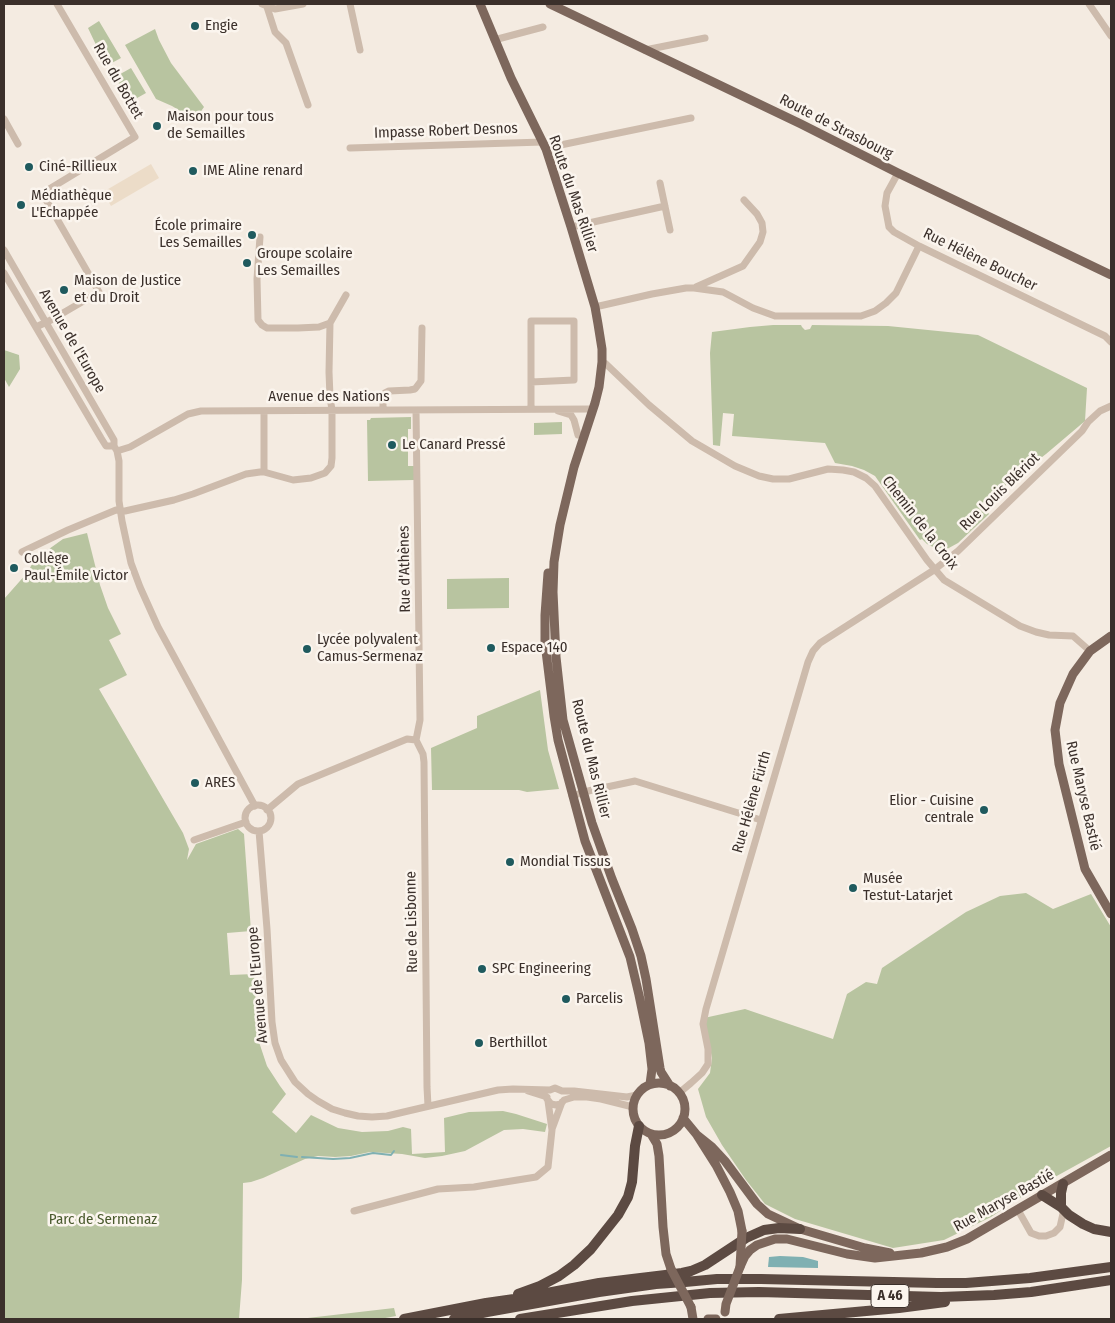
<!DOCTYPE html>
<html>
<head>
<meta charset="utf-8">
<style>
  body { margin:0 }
  #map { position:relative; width:1115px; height:1323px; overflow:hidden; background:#f4ebe1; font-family:"Fira Sans Condensed",sans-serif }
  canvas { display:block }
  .frame { position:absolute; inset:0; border:5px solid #3b302b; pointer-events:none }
</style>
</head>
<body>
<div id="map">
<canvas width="1115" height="1323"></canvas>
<div class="frame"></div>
</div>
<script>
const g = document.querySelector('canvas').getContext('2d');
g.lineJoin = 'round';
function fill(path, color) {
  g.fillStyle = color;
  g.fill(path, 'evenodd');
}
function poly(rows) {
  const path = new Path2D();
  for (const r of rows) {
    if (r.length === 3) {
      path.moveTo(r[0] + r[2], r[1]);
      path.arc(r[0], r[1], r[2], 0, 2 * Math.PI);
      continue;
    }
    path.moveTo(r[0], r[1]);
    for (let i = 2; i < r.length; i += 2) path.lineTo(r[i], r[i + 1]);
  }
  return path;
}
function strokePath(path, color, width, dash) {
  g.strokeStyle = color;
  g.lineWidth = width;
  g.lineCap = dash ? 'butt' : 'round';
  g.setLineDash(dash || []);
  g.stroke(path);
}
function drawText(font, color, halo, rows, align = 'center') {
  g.font = font + ' "Fira Sans Condensed",sans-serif';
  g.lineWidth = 5;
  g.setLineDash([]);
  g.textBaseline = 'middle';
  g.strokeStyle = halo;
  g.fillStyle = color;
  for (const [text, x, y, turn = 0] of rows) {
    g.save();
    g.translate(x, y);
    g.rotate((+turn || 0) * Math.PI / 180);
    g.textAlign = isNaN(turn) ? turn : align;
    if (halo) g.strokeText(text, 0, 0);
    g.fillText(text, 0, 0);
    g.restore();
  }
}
const green = poly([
  [99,21,121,58,106,66,88,28],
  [155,29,159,40,171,63,204,107,195,120,172,106,156,99,125,45],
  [131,68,146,93,130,102,115,77],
  [773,325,801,325,802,327,805,330,810,329,812,325,888,326,978,335,1087,388,1085,421,1046,454,981,504,989,514,958,543,947,549,935,548,927,544,922,539,920,540,875,476,864,470,852,466,835,463,825,443,732,436,734,414,723,413,720,446,713,445,710,353,712,332,750,327],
  [4,350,19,355,20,369,9,387,4,378],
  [411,417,411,429,408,429,408,466,414,466,414,480,368,481,367,420,370,420,371,418],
  [562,422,562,434,534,435,534,423],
  [87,533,100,585,108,608,121,634,109,640,127,675,99,689,183,833,189,849,187,860,196,844,238,829,244,834,251,931,227,933,230,975,254,974,258,1039,267,1066,280,1086,286,1094,272,1112,296,1133,311,1115,338,1128,362,1132,388,1131,403,1127,411,1129,412,1154,445,1152,444,1118,469,1112,503,1111,516,1114,547,1124,545,1132,523,1129,504,1130,465,1151,442,1156,425,1158,402,1154,370,1152,351,1156,335,1157,318,1156,305,1159,263,1178,251,1182,243,1183,242,1280,239,1319,4,1319,4,599,27,573,35,559,63,539],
  [509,578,509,608,447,609,447,579],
  [540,690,548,750,559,789,527,792,519,790,432,790,431,748,477,728,477,716],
  [1026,893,1053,909,1091,894,1111,927,1111,1146,1035,1188,991,1217,944,1240,893,1248,795,1219,765,1204,746,1180,722,1145,706,1117,698,1089,710,1073,712,1058,704,1018,745,1009,833,1039,847,994,866,982,877,984,882,968,966,912,1000,896],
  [394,1308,396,1316,380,1319,299,1319]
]);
const plaza = poly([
  [151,164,159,178,111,206,103,192]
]);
const water = poly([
  [780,1256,803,1257,818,1261,818,1268,768,1267,769,1257]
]);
const stream = poly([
  [281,1155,297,1157],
  [302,1157,333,1159,350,1158,373,1153,391,1155,394,1151]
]);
const minor = poly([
  [262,4,275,9,303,4],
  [350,4,360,50],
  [1089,4,1111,36],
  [267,7,275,32,286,43,308,105],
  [494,40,543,27],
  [645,50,705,38],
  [4,119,18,144],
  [350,148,543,142],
  [546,149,551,147,691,118],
  [898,173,887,193,885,206,889,227,894,232,919,246,1105,336,1111,342],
  [660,183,670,230],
  [571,227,665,206],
  [260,237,257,279,258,320,262,325,267,328,298,328,319,327,330,323],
  [4,250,114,440,114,446,117,451,119,461,119,501,122,521,131,563,140,587,158,627,255,806],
  [4,273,101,438,106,446,114,446],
  [696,287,743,266,760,242,763,232,762,223,757,214,744,200],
  [595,307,652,294,686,288,694,288,723,292,753,308,775,316,861,316,875,311,886,303,896,293,919,246],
  [36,327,51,320,99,292,45,198,46,191,135,137,57,4],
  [602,362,606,364,649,405,692,441,735,466,759,476,773,479,789,479,828,469,843,470,854,472,866,478,875,486,927,560,944,580,1020,626,1036,632,1049,635,1073,636,1090,651],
  [531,382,574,380,574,321,531,321,531,408],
  [383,410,383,396,385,393,389,391,410,390,415,389,421,381,422,328],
  [264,411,264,472],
  [558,411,571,415,574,420,578,435],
  [117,451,130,447,188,414,201,411,593,409],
  [22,552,68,530,116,510,125,511,174,500,193,494,246,474,260,472,264,472,293,480,311,478,325,473,331,466,332,458,332,410,330,397,329,372,330,323,346,295],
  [416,740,423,754,424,762,427,1087,428,1106],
  [572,796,588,791,635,781,761,820],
  [258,818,13],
  [267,810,298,784,407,739,416,740,420,720,416,410],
  [259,831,267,929,272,1022,275,1043,281,1060,295,1082,308,1094,318,1101,332,1109,345,1113,358,1116,372,1117,387,1116,408,1111,498,1090,513,1089,550,1090,555,1088,562,1091,574,1091,627,1097,637,1095],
  [194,840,246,822],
  [528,1091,547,1097],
  [679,1093,691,1083,702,1073,708,1064,708,1049,703,1024,706,1009,808,662,813,651,820,643,934,570,958,551,1082,431,1088,422,1100,411,1111,406],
  [547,1099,551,1104,556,1105,561,1104,564,1100,574,1097,587,1097,601,1099,633,1107],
  [552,1129,562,1102],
  [1018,1210,1031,1233,1039,1236,1046,1236,1054,1233,1060,1227,1064,1209],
  [354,1211,438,1189,474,1187,536,1177,548,1167,552,1130,548,1101]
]);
const major = poly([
  [480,4,511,78,546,149,571,227,595,307,598,324,602,349,602,362,599,387,595,403,574,467,560,525,554,562,553,592,556,657,563,720,592,823,612,879,632,929,641,956,646,979,660,1068,661,1072,670,1086],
  [550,4,801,124,898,173,1111,275],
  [548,573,545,615,545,643,554,716,558,740,585,841,630,957,639,995,649,1043,652,1069,650,1084],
  [1111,636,1090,651,1073,674,1060,703,1055,730,1059,764,1085,869,1111,914],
  [659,1109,26],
  [683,1118,697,1135,716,1165,730,1192,738,1211,742,1231],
  [651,1134,657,1144,659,1156,663,1227,666,1254,671,1269],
  [697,1135,712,1147,725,1161,757,1204,768,1214,800,1229,865,1248,890,1253],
  [740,1267,745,1256,750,1250,757,1245,775,1239,787,1239,847,1254,875,1258,921,1253,947,1247,967,1239,1111,1155],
  [691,1307,693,1319],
  [708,1319,716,1319]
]);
const highway = poly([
  [1042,1195,1061,1207,1069,1215,1083,1224,1094,1229,1111,1232],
  [1061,1207,1061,1193,1063,1184],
  [518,1294,540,1286,559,1276,574,1265,591,1249,618,1215,628,1197,632,1182,635,1146,639,1126],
  [404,1319,486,1303,521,1298,599,1283,682,1273,691,1271,705,1265,746,1238,764,1230,779,1228,800,1229],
  [454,1319,487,1312,599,1292,656,1284,685,1282,717,1279,761,1279,937,1283,966,1283,1030,1278,1111,1267],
  [520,1319,632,1301,710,1293,759,1292,941,1297,994,1295,1031,1292,1111,1280],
  [779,1319,899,1308,945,1302]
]);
const majorBridge = poly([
  [671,1269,691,1307],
  [725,1312,726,1304,740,1267,742,1231]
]);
const markers = [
  [195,26,5,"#1f5a5e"],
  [157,126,5,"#1f5a5e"],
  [29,167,5,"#1f5a5e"],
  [193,171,5,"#1f5a5e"],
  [21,205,5,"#1f5a5e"],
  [252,235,5,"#1f5a5e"],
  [247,263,5,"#1f5a5e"],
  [64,290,5,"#1f5a5e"],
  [392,445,5,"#1f5a5e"],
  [14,568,5,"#1f5a5e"],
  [491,648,5,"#1f5a5e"],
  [307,649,5,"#1f5a5e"],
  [195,783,5,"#1f5a5e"],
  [984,810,5,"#1f5a5e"],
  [510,862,5,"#1f5a5e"],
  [853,888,5,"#1f5a5e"],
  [482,969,5,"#1f5a5e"],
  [566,999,5,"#1f5a5e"],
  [479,1043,5,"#1f5a5e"]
];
const shields = [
  [890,1296,38]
];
const shieldNames = [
  ["A 46",890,1296]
];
const poiNames = [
  ["Engie",205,26],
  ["Maison pour tous",167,117],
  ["de Semailles",167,134],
  ["Ciné-Rillieux",39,167],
  ["IME Aline renard",203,171],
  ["Médiathèque",31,196],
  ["L'Echappée",31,213],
  ["École primaire",242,226,"right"],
  ["Les Semailles",242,243,"right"],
  ["Groupe scolaire",257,254],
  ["Les Semailles",257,271],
  ["Maison de Justice",74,281],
  ["et du Droit",74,298],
  ["Le Canard Pressé",402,445],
  ["Collège",24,559],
  ["Paul-Émile Victor",24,576],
  ["Lycée polyvalent",317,640],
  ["Camus-Sermenaz",317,657],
  ["Espace 140",501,648],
  ["ARES",205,783],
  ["Elior - Cuisine",974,801,"right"],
  ["centrale",974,818,"right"],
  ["Mondial Tissus",520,862],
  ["Musée",863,879],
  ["Testut-Latarjet",863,896],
  ["SPC Engineering",492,969],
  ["Parcelis",576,999],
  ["Berthillot",489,1043]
];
const streetNames = [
  ["Rue du Bottet",118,81,60],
  ["Route de Strasbourg",836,127,27],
  ["Impasse Robert Desnos",446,131,-2],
  ["Route du Mas Rillier",573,194,71],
  ["Rue Hélène Boucher",980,260,26],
  ["Avenue de l'Europe",72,341,60],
  ["Avenue des Nations",329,397],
  ["Rue Louis Blériot",1000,492,-44],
  ["Chemin de la Croix",920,523,52],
  ["Rue d'Athènes",405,569,-91],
  ["Route du Mas Rillier",591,759,76],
  ["Rue Maryse Bastié",1083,796,77],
  ["Rue Hélène Fürth",752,802,-74],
  ["Rue de Lisbonne",412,922,-91],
  ["Avenue de l'Europe",258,985,-95],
  ["Rue Maryse Bastié",1004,1201,-29]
];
const parkNames = [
  ["Parc de Sermenaz",103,1220]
];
fill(green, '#b8c4a0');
fill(plaza, '#ecdcc8');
fill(water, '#7fb0b2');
strokePath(stream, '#7fb0b2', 2);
strokePath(minor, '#cdbbac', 7);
strokePath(major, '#7d675c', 9);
strokePath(highway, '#5c4a42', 10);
strokePath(majorBridge, '#7d675c', 9);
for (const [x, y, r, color] of markers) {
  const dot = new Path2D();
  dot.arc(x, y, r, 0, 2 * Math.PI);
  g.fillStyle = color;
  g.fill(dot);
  strokePath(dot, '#fbf5ee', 2);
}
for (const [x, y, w] of shields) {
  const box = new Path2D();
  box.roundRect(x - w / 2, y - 11.5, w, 23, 4);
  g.fillStyle = '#fbf5ee';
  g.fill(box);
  strokePath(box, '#3b302b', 1);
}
drawText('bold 14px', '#3b302b', null, shieldNames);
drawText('15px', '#3b302b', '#fbf5ee', poiNames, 'left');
drawText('15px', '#3b302b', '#fbf5ee', streetNames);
drawText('15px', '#4a5a2e', '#fbf5ee', parkNames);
</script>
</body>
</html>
